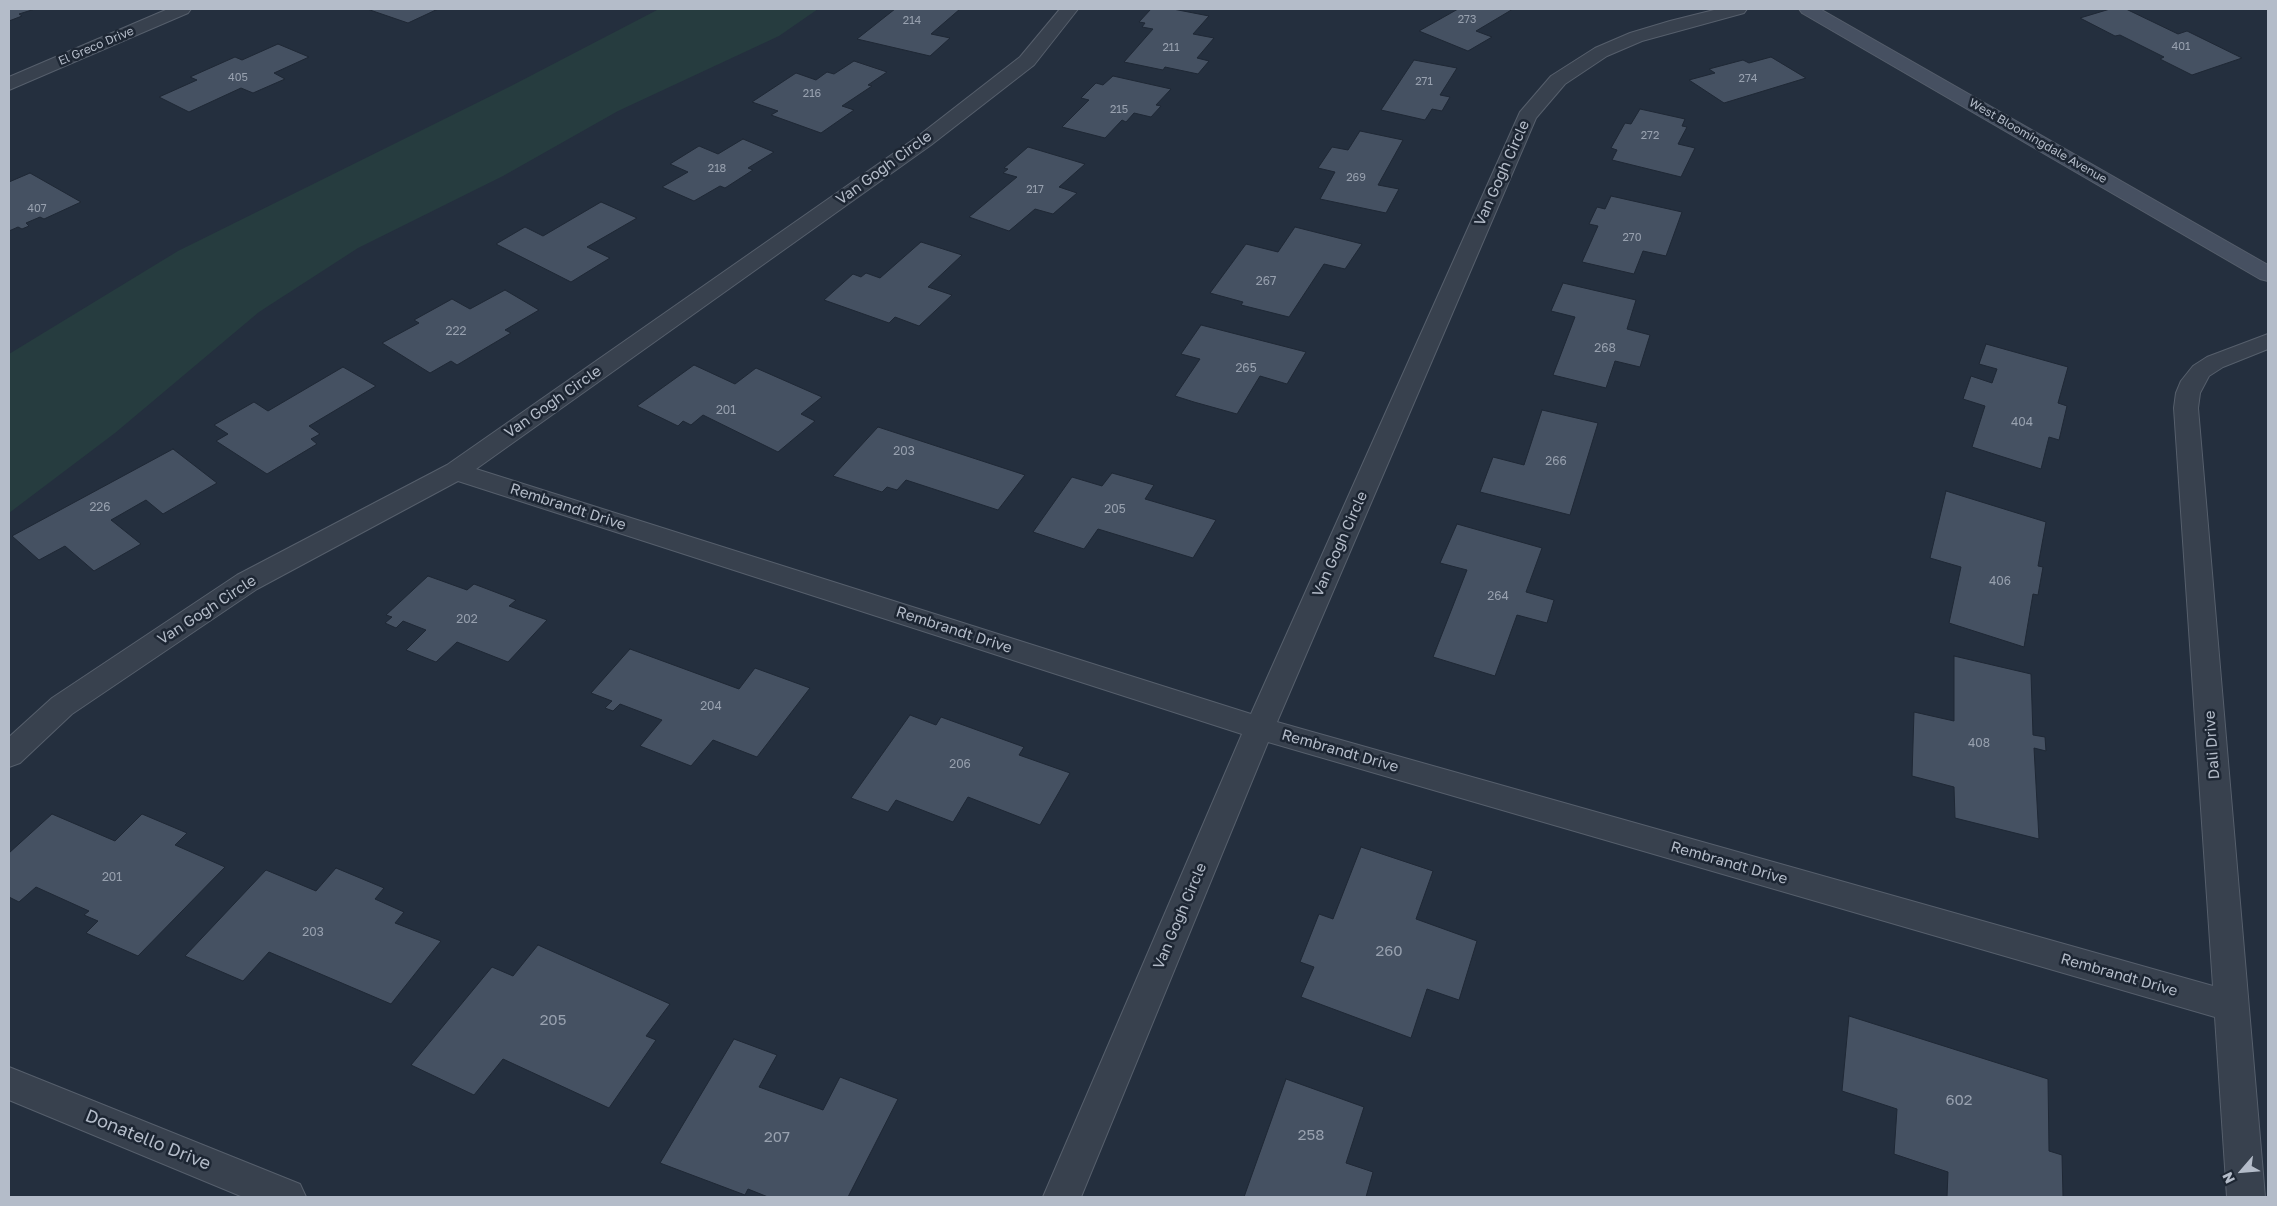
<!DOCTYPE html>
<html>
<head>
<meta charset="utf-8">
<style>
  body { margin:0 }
  #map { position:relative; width:2277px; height:1206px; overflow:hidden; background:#242f3e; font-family:"Golos Text",sans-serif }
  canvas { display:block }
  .frame { position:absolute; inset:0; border:10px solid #b4bcc9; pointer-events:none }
  .north { position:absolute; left:2217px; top:1146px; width:50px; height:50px; -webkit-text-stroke:4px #1d2633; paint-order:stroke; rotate:243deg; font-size:14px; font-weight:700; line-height:20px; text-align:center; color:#b4bcc9 }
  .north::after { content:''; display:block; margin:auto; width:18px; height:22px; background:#b4bcc9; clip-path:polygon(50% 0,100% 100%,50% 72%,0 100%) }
</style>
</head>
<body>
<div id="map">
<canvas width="2277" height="1206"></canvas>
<div class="frame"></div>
<div class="north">N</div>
</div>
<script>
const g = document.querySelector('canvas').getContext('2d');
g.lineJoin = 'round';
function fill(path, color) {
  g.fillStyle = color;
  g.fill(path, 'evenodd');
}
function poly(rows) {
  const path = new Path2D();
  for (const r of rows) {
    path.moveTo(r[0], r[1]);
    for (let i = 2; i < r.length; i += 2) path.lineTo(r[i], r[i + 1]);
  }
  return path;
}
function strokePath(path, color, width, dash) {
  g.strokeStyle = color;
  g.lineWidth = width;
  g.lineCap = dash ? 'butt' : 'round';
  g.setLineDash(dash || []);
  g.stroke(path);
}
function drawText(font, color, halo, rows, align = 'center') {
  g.font = font + ' "Golos Text",sans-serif';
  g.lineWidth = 5;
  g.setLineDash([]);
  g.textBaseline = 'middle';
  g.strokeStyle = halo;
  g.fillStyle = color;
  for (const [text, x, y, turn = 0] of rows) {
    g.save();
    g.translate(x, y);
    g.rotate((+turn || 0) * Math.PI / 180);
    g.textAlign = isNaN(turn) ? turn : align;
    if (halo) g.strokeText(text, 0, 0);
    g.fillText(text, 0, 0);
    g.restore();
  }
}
const green = poly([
  [659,9,818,9,779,36,618,111,503,176,358,248,259,312,115,433,9,513,9,354,178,251,511,86]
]);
const building = poly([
  [9,9,35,9,19,14,22,16,9,21,9,9],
  [367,9,438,9,408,23,367,9],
  [895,9,960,9,931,34,950,38,930,56,857,39,895,9],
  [1151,9,1173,9,1209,16,1193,34,1214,38,1197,58,1209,61,1198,74,1165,67,1163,70,1124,62,1153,29,1142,27,1145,23,1139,22,1151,9],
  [1458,9,1513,9,1476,31,1492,37,1468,51,1419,31,1458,9],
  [2110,9,2126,9,2178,34,2187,31,2242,58,2192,75,2160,59,2164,57,2120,35,2115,36,2080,18,2110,9],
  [278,44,309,57,274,73,285,79,253,93,241,88,189,112,159,97,197,80,190,77,235,57,242,60,278,44],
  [1771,57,1806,78,1724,103,1689,80,1715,73,1709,69,1743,60,1749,63,1771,57],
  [1414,60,1457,68,1440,95,1450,97,1442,111,1432,109,1425,120,1381,110,1414,60],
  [854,61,887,72,868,85,872,86,842,106,854,110,821,133,771,115,778,111,752,102,796,73,816,80,827,72,834,74,854,61],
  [1113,76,1171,89,1156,105,1161,106,1151,117,1134,113,1126,122,1122,120,1105,138,1062,127,1089,100,1081,98,1096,83,1103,85,1113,76],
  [1640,109,1685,119,1682,126,1687,127,1678,144,1695,148,1681,177,1612,160,1617,150,1611,148,1625,123,1631,124,1640,109],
  [1360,131,1403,140,1378,185,1399,189,1386,213,1320,199,1335,172,1318,168,1332,147,1348,150,1360,131],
  [743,139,774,152,748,168,753,170,725,188,720,186,694,201,662,187,688,172,670,164,699,146,718,154,743,139],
  [1028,147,1085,164,1059,187,1077,193,1053,214,1035,209,1009,231,969,217,1017,177,1003,173,1008,169,1004,168,1028,147],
  [30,173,81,202,44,219,40,217,26,223,29,226,22,229,18,227,9,231,9,182,30,173],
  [1611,196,1682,212,1666,256,1643,251,1634,274,1582,262,1598,226,1589,224,1597,207,1605,209,1611,196],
  [601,202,637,218,587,247,610,258,571,282,496,244,525,227,543,236,601,202],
  [1295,227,1362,244,1345,269,1324,264,1289,317,1241,305,1243,302,1210,293,1246,244,1278,252,1295,227],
  [921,242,962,255,928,287,952,295,919,326,895,317,889,323,824,300,853,274,861,277,866,273,880,278,921,242],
  [1563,283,1636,300,1627,329,1650,335,1640,367,1615,361,1606,388,1553,375,1575,317,1551,311,1563,283],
  [505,290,539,310,505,330,511,333,457,365,451,361,430,373,382,343,419,323,414,320,452,299,470,309,505,290],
  [1201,325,1306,352,1287,384,1260,376,1237,414,1194,402,1175,396,1200,359,1181,354,1201,325],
  [1986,344,2068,367,2058,403,2067,406,2059,440,2049,437,2041,469,1972,447,1985,406,1963,399,1971,376,1992,383,1997,369,1979,364,1986,344],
  [694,365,735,384,756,368,822,397,801,414,815,421,778,452,703,415,691,425,683,421,678,426,637,406,694,365],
  [343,367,376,386,309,426,320,434,311,439,317,444,267,474,216,441,228,434,214,425,254,402,268,411,343,367],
  [1542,410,1598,423,1570,515,1480,492,1493,457,1524,465,1542,410],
  [878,427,1025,475,998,510,906,480,897,490,887,487,882,492,833,476,878,427],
  [173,449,217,483,163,514,146,500,111,520,141,544,94,571,65,546,39,560,12,536,173,449],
  [1112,473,1154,485,1145,499,1216,520,1193,558,1098,529,1084,549,1033,532,1072,477,1102,486,1112,473],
  [1946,491,2046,522,2038,566,2043,567,2038,595,2033,594,2024,647,1949,623,1961,567,1930,558,1946,491],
  [1457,524,1542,548,1526,592,1554,600,1547,623,1517,615,1495,676,1433,657,1467,570,1440,563,1457,524],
  [428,576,467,590,474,584,516,600,509,606,547,620,508,662,457,642,436,662,406,650,426,630,403,621,396,628,385,623,392,617,386,615,428,576],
  [630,649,739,689,755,668,810,688,757,757,713,740,691,766,640,746,662,720,620,704,613,711,605,708,612,701,591,693,630,649],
  [1954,656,2031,674,2033,735,2045,737,2046,751,2034,748,2039,839,1955,818,1954,787,1912,776,1914,712,1954,721,1954,656],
  [910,715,936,725,941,717,1024,747,1019,755,1070,773,1040,825,968,797,953,822,896,800,888,812,851,798,910,715],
  [52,814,115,841,142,814,187,833,175,845,225,867,138,956,86,933,98,921,84,915,89,911,36,887,19,902,9,897,9,853,52,814],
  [1361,847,1433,871,1416,919,1477,941,1459,1000,1427,989,1411,1038,1301,997,1314,967,1300,962,1319,914,1333,919,1361,847],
  [336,868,384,888,375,899,404,912,395,923,441,941,391,1004,269,952,243,981,185,956,266,870,316,891,336,868],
  [538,945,670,1004,646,1036,656,1040,609,1108,503,1059,474,1095,411,1065,492,967,513,976,538,945],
  [1849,1016,2048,1079,2049,1151,2062,1155,2063,1197,1947,1197,1948,1172,1894,1154,1897,1109,1842,1091,1849,1016],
  [734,1039,777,1055,759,1087,823,1110,840,1077,898,1099,848,1197,768,1197,748,1189,745,1195,660,1163,734,1039],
  [1286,1079,1364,1107,1346,1163,1373,1172,1366,1197,1244,1197,1286,1079]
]);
const street = poly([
  [168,9,191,9,188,13,9,90,9,77,168,9],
  [1060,9,1078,9,1034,65,931,145,476,469,1251,714,1520,112,1551,76,1595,48,1630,33,1670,21,1718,9,1747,9,1744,13,1642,41,1607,56,1565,84,1536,118,1277,722,2213,986,2174,408,2176,393,2181,381,2193,366,2207,357,2268,334,2268,349,2223,367,2209,376,2200,393,2198,408,2265,1197,2227,1197,2215,1017,1268,742,1081,1197,1043,1197,1242,734,458,481,257,589,72,714,20,763,9,767,9,737,52,698,237,575,447,465,917,137,1020,57,1060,9],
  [9,1067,300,1184,306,1197,243,1197,9,1100,9,1067]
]);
const secondary = poly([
  [1799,9,1820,9,2268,265,2268,281,2260,279,1802,13,1799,9]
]);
const farNumbernames = [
  ["273",1467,20],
  ["214",912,21],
  ["401",2181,47],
  ["211",1171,48],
  ["405",238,78],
  ["274",1748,79],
  ["271",1424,82],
  ["216",812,94],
  ["215",1119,110],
  ["272",1650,136],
  ["218",717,169],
  ["269",1356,178],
  ["217",1035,190],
  ["407",37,209],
  ["270",1632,238]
];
const farStreetnames = [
  ["El Greco Drive",96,46,-23],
  ["West Bloomingdale Avenue",2038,141,30]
];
const numberNames = [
  ["267",1266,281],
  ["222",456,331],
  ["268",1605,348],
  ["265",1246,368],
  ["201",726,410],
  ["404",2022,422],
  ["203",904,451],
  ["266",1556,461],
  ["226",100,507],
  ["205",1115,509],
  ["406",2000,581],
  ["264",1498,596],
  ["202",467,619],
  ["204",711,706],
  ["408",1979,743],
  ["206",960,764],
  ["201",112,877],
  ["203",313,932]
];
const streetNames = [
  ["Van Gogh Circle",884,168,-36],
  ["Van Gogh Circle",1502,173,-66],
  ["Van Gogh Circle",553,402,-35],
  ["Rembrandt Drive",568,507,18],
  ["Van Gogh Circle",1340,544,-66],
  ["Van Gogh Circle",207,610,-33],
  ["Rembrandt Drive",954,630,18],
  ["Dali Drive",2212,745,-94],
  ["Rembrandt Drive",1340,751,16],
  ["Rembrandt Drive",1729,863,16],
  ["Van Gogh Circle",1180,916,-67],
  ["Rembrandt Drive",2119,975,16]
];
const nearNumbernames = [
  ["260",1389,951],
  ["205",553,1020],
  ["602",1959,1100],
  ["258",1311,1135],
  ["207",777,1137]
];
const nearStreetnames = [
  ["Donatello Drive",148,1140,22]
];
fill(green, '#263c3f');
fill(building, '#455162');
strokePath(building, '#1f2835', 1);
strokePath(street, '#565f6c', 2);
strokePath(secondary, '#565f6c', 2);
fill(street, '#38414e');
fill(secondary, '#465061');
drawText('11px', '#98a1af', null, farNumbernames);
drawText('12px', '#b4bcc9', '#1d2633', farStreetnames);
drawText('12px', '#98a1af', null, numberNames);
drawText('15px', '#b4bcc9', '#1d2633', streetNames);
drawText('15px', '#98a1af', null, nearNumbernames);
drawText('18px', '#b4bcc9', '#1d2633', nearStreetnames);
</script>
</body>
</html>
